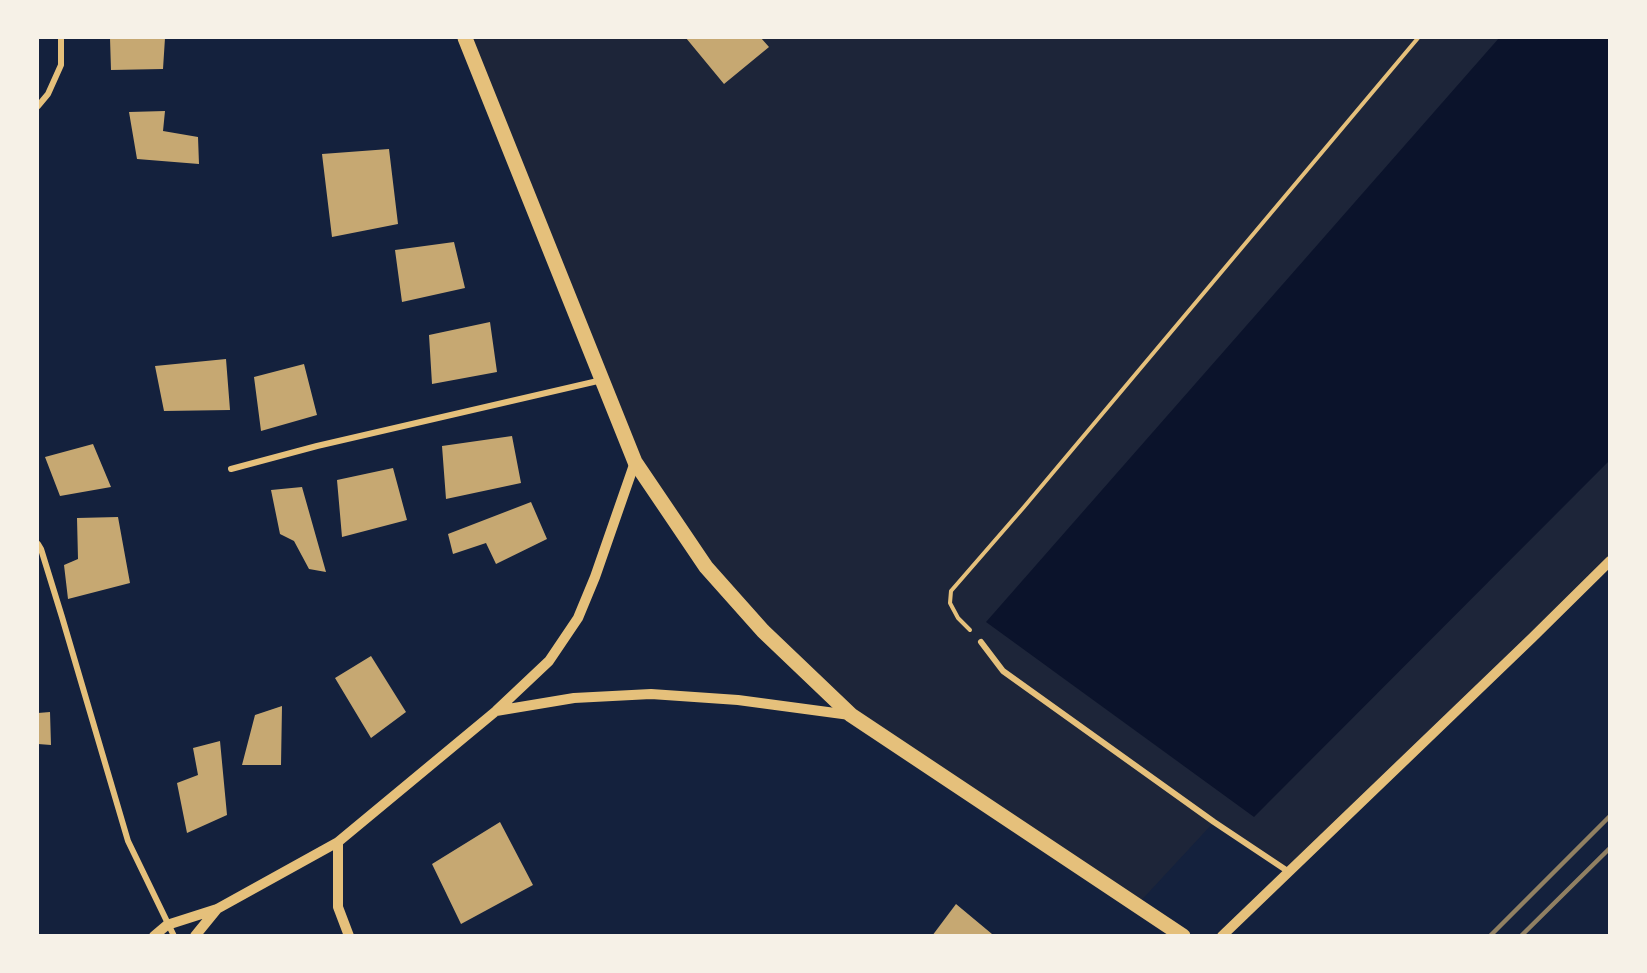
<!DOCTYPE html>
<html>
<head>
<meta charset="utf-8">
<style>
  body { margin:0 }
  #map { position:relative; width:1647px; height:973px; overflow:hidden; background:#14213d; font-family:"Titillium Web",sans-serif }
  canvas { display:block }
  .frame { position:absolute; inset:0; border:39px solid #f6f1e7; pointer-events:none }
</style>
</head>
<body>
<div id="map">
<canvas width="1647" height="973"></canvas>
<div class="frame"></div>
</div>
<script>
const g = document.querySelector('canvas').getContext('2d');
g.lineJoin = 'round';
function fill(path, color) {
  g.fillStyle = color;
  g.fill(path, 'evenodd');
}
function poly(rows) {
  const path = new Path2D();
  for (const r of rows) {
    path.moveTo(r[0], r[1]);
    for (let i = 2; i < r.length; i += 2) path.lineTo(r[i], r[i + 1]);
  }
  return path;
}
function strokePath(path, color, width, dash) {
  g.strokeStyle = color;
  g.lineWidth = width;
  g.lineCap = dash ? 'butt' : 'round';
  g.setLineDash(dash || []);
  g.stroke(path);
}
const green = poly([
  [465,38,1609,38,1609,561,1289,872,1214,822,1137,905,851,715,763,631,635,462]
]);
const water = poly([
  [1499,38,1609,38,1609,461,1254,817,986,622]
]);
const building = poly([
  [110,38,165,38,163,69,111,70],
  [686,38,761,38,769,47,724,84],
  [165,111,163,131,198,137,199,164,137,159,129,112],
  [389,149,398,224,332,237,322,154],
  [454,242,465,288,402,302,395,250],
  [490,322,497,372,432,384,429,335],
  [226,359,230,410,164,411,155,366],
  [304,364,317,415,261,431,254,377],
  [512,436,521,483,446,499,442,446],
  [93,444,111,487,60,496,45,457],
  [393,468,407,520,342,537,337,480],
  [302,487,326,572,309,569,294,541,280,534,271,490],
  [531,502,547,539,496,564,486,543,453,554,448,534],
  [118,517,130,583,68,599,64,565,78,559,77,518],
  [371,656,406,712,371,738,335,678],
  [282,706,281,765,242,765,255,715],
  [50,712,51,745,38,744,38,713],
  [220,741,227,815,187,833,177,783,198,775,193,748],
  [500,822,533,885,461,924,432,864],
  [956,904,992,934,991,936,932,936]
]);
const path = poly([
  [970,630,958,618,950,603,951,591,1024,507,1418,38]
]);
const minor = poly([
  [38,106,48,94,61,65,61,38],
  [231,469,317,446,602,380],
  [38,544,41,549,62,617,128,841,174,936],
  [981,642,1003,671,1214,822,1289,872]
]);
const tertiary = poly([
  [496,711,574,698,651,694,738,700,850,715],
  [338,842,338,907,349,936],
  [154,936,167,925,217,909,338,842,496,711,549,661,578,618,595,577,635,462],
  [195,936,217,909],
  [1222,936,1532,638,1610,561]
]);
const primary = poly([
  [465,38,635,462,706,567,763,631,851,715,1183,936]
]);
const rail = poly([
  [1490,936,1610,816],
  [1521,936,1610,848]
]);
fill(green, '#1d2539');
fill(water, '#0b132b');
fill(building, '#c6a872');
strokePath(path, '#e5c07b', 4);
strokePath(minor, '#e5c07b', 6);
strokePath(tertiary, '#e5c07b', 10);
strokePath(primary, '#e5c07b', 15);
strokePath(rail, '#918062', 4.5);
</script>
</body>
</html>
